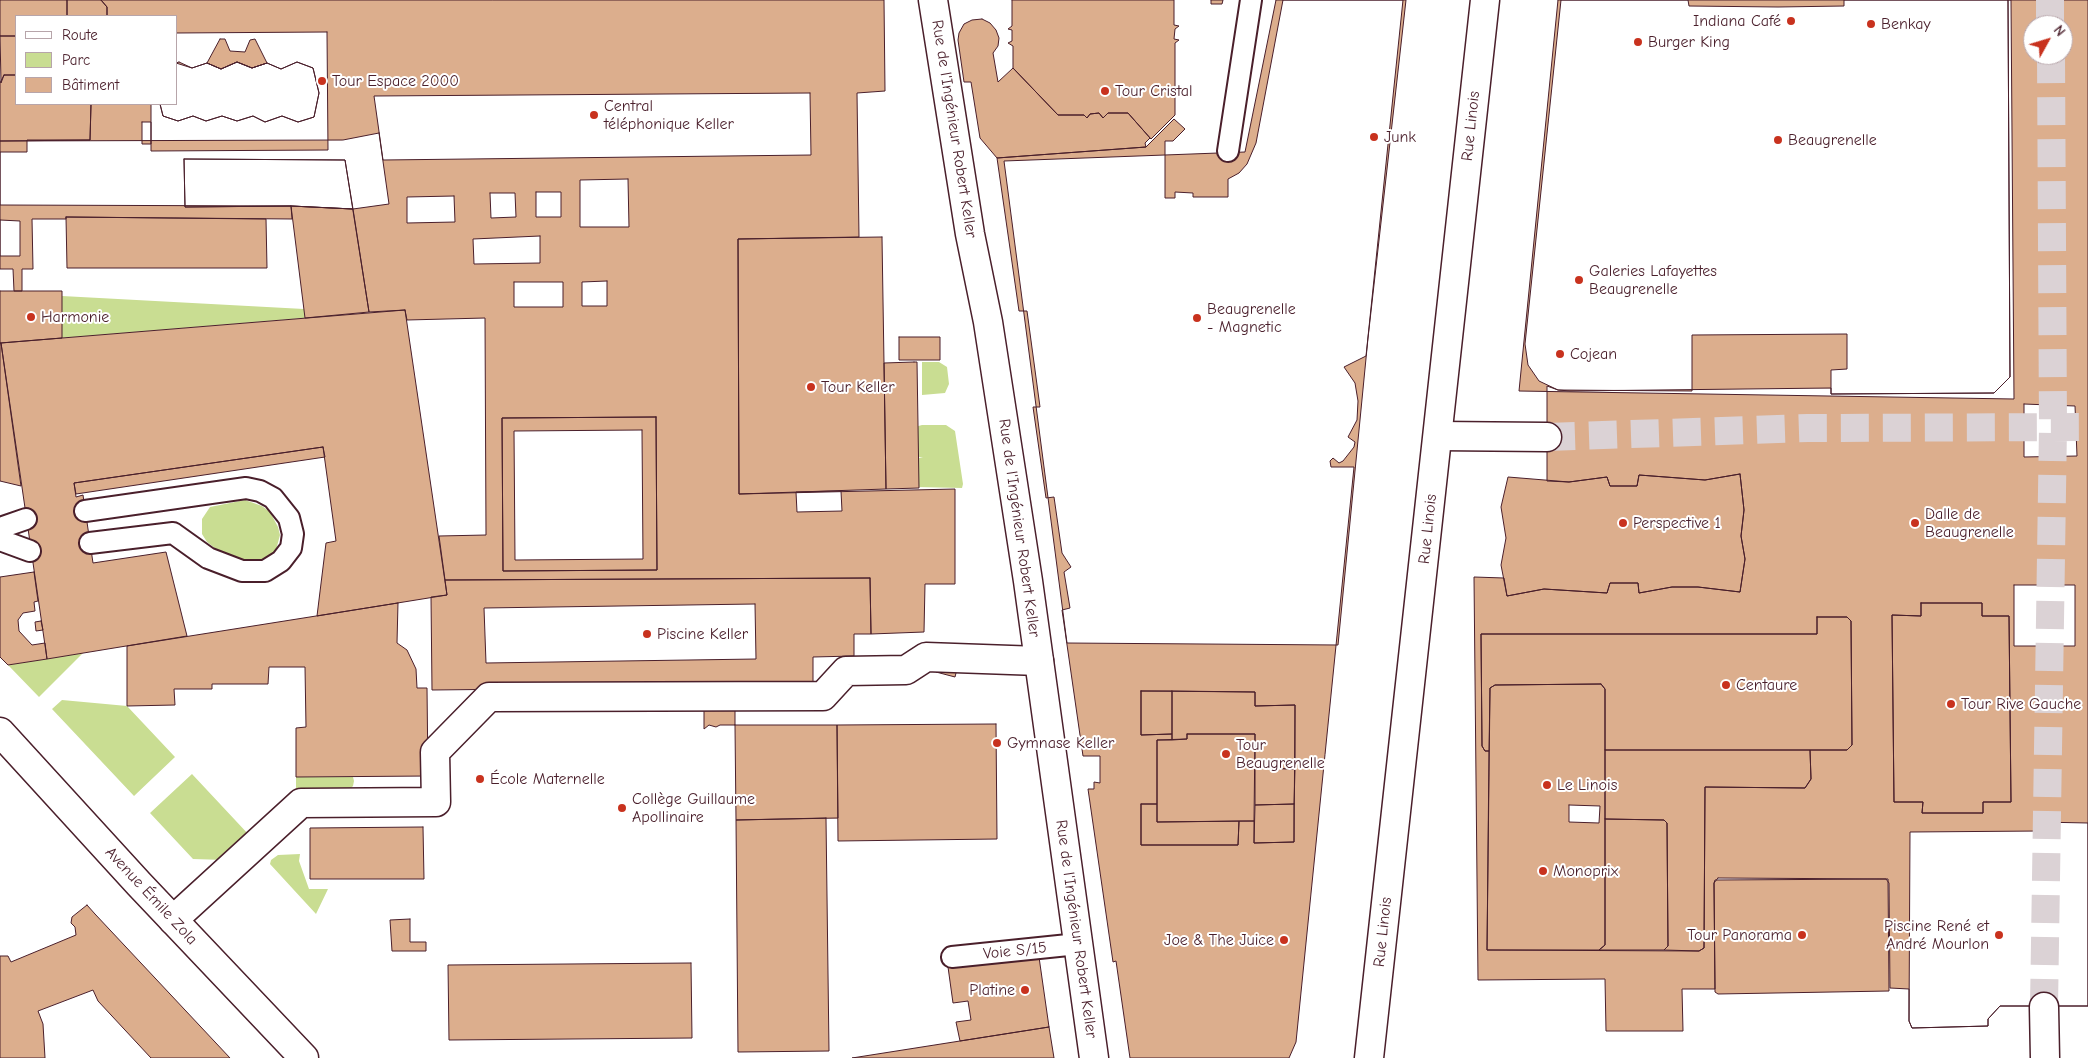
<!DOCTYPE html>
<html>
<head>
<meta charset="utf-8">
<style>
  body { margin:0 }
  #map { position:relative; width:2088px; height:1058px; overflow:hidden; background:#fff; font-family:"Comic Neue",sans-serif }
  canvas { display:block }
  .legend { position:absolute; left:15px; top:15px; width:162px; height:90px; box-sizing:border-box; background:#fff; border:1px solid #b7a5aa; margin:0; padding:6px 9px; list-style:none; font-size:15px; color:#4a1f2b }
  .legend li { display:flex; align-items:center; gap:10px; height:25px }
  .legend b { width:25px; border:1px solid #b7a5aa }
  .north { position:absolute; left:2023px; top:15px; width:50px; height:50px; box-sizing:border-box; background:#fff; border:1px solid #b7a5aa; border-radius:50%; rotate:51deg; font-size:14px; font-weight:700; line-height:20px; text-align:center; color:#4a1f2b }
  .north::after { content:''; display:block; margin:auto; width:18px; height:22px; background:#c8321e; clip-path:polygon(50% 0,100% 100%,50% 72%,0 100%) }
</style>
</head>
<body>
<div id="map">
<canvas width="2088" height="1058"></canvas>
<ul class="legend">
<li><b style="height:6px;background:#fff"></b>Route</li>
<li><b style="height:14px;background:#c9dd92"></b>Parc</li>
<li><b style="height:14px;background:#dcae8d"></b>Bâtiment</li>
</ul>
<div class="north">N</div>
</div>
<script>
const g = document.querySelector('canvas').getContext('2d');
g.lineJoin = 'round';
function fill(path, color) {
  g.fillStyle = color;
  g.fill(path, 'evenodd');
}
function poly(rows) {
  const path = new Path2D();
  for (const r of rows) {
    path.moveTo(r[0], r[1]);
    for (let i = 2; i < r.length; i += 2) path.lineTo(r[i], r[i + 1]);
  }
  return path;
}
function strokePath(path, color, width, dash) {
  g.strokeStyle = color;
  g.lineWidth = width;
  g.lineCap = dash ? 'butt' : 'round';
  g.setLineDash(dash || []);
  g.stroke(path);
}
function drawText(font, color, halo, rows, align = 'center') {
  g.font = font + ' "Comic Neue",sans-serif';
  g.lineWidth = 4;
  g.setLineDash([]);
  g.textBaseline = 'middle';
  g.strokeStyle = halo;
  g.fillStyle = color;
  for (const [text, x, y, turn = 0] of rows) {
    g.save();
    g.translate(x, y);
    g.rotate((+turn || 0) * Math.PI / 180);
    g.textAlign = isNaN(turn) ? turn : align;
    if (halo) g.strokeText(text, 0, 0);
    g.fillText(text, 0, 0);
    g.restore();
  }
}
const green = poly([
  [62,296,304,309,305,318,62,338],
  [922,362,939,362,947,367,949,384,945,393,922,395],
  [922,425,946,425,955,431,963,484,962,488,916,487,915,458,923,458,915,456,915,427],
  [245,500,262,506,270,512,278,527,280,535,276,550,271,557,256,565,225,556,207,542,202,534,202,519,210,507],
  [83,653,39,697,8,665,47,659],
  [62,700,127,706,175,757,134,796,52,709],
  [192,774,250,836,225,860,193,859,150,813],
  [296,777,353,777,354,781,353,786,349,790,296,791],
  [300,854,299,861,309,889,328,889,316,914,270,864,271,860,278,855]
]);
const building = poly([
  [0,0,67,0,67,16,16,16,16,36,0,36,0,0],
  [67,0,101,0,107,7,107,16,67,16,67,0],
  [101,0,884,0,885,91,857,93,859,237,738,239,739,494,955,489,955,584,925,584,924,632,871,634,870,578,445,580,439,536,486,535,485,318,407,320,405,310,369,312,345,160,184,159,185,207,291,206,292,219,66,217,66,219,32,219,33,269,22,269,22,291,14,291,13,269,0,269,0,152,27,152,27,140,90,140,91,104,176,104,176,16,107,16,107,7,101,0],
  [656,417,657,570,503,571,502,418,656,417],
  [1012,0,1174,0,1174,25,1179,26,1175,29,1174,39,1179,40,1175,43,1175,115,1151,139,1128,113,1108,113,1103,118,1099,113,1090,114,1087,118,1084,115,1058,115,1013,68,1013,46,1008,43,1012,41,1012,30,1008,29,1012,26,1012,0],
  [1211,0,1223,0,1222,4,1211,4,1211,0],
  [1276,0,1406,0,1368,338,1338,645,1067,643,1004,161,1245,152,1276,0],
  [1283,0,1403,0,1366,356,1344,367,1355,383,1358,401,1357,420,1348,437,1355,442,1354,447,1343,461,1339,463,1333,458,1330,461,1331,467,1354,467,1296,1042,1289,1058,1130,1058,1116,961,1113,962,1088,789,1094,789,1094,782,1100,783,1100,756,1083,756,1062,610,1070,608,1064,572,1071,567,1062,553,1054,497,1046,498,1033,407,1040,407,1027,311,1019,311,997,158,1146,147,1174,119,1185,129,1173,141,1165,141,1165,198,1175,198,1175,192,1193,193,1193,197,1228,197,1228,179,1239,173,1247,164,1256,143,1283,0],
  [1558,0,2011,0,2014,399,1519,391,1558,0],
  [1561,0,1688,0,1689,6,1778,7,1844,6,1844,0,2008,0,2010,377,1994,393,1831,394,1831,370,1847,369,1847,334,1692,335,1692,391,1558,390,1539,381,1528,365,1525,344,1561,0],
  [2008,0,2088,0,2088,1006,2000,1006,1988,1019,1988,1026,1912,1028,1909,1021,1909,989,1890,988,1889,883,1886,879,1715,880,1714,883,1715,989,1682,989,1683,1031,1606,1031,1605,979,1478,980,1474,577,1504,578,1507,596,1544,589,1607,593,1610,583,1638,583,1639,593,1672,587,1698,587,1740,592,1745,559,1741,536,1744,510,1740,474,1705,480,1639,475,1637,486,1610,486,1607,477,1569,482,1547,481,1547,386,1558,390,1570,391,1831,388,1831,394,1994,393,2010,377,2008,0],
  [2033,25,2063,25,2063,55,2033,55,2033,25],
  [2024,404,2075,406,2077,456,2024,457,2024,404],
  [2014,585,2075,585,2075,646,2014,646,2014,585],
  [1921,603,1982,603,1982,616,2009,616,2011,802,1983,802,1983,813,1922,813,1923,802,1894,802,1892,615,1921,616,1921,603],
  [1817,617,1847,617,1851,621,1852,745,1847,750,1810,750,1811,779,1805,788,1705,787,1704,948,1699,951,1487,950,1489,751,1485,751,1482,746,1481,634,1817,634,1817,617],
  [982,19,990,23,996,30,999,38,998,46,993,53,998,82,1013,68,1058,115,1084,115,1087,118,1090,114,1099,113,1103,118,1108,113,1128,113,1150,138,1145,143,1146,147,997,158,980,138,971,82,964,82,958,40,959,33,964,24,972,20,982,19],
  [327,32,328,150,151,151,151,104,160,104,163,116,178,121,193,116,206,121,222,116,237,121,253,116,265,122,282,116,298,122,314,117,319,93,313,68,297,62,281,69,267,63,252,68,237,62,221,69,207,63,192,68,176,63,176,33,327,32],
  [0,36,16,36,16,75,4,75,1,83,0,36],
  [220,39,225,39,230,51,245,52,250,40,255,39,267,63,252,68,237,62,221,69,207,63,220,39],
  [179,62,192,68,207,63,221,69,237,62,252,68,267,63,281,69,297,62,313,68,319,93,314,117,298,122,282,116,265,122,253,116,237,121,222,116,206,121,193,116,178,121,163,116,160,104,176,104,176,63,179,62],
  [4,75,16,75,16,104,91,104,90,140,0,141,0,83,4,75],
  [810,93,811,155,383,160,374,96,810,93],
  [142,122,151,122,151,144,142,144,142,122],
  [379,133,389,204,353,209,291,206,0,205,0,141,343,140,379,133],
  [184,159,345,160,353,209,291,206,185,207,184,159],
  [628,179,629,227,580,227,580,180,628,179],
  [536,192,561,192,561,217,536,217,536,192],
  [490,193,515,193,516,217,491,218,490,193],
  [454,196,455,222,407,223,407,197,454,196],
  [291,206,353,209,369,312,305,318,291,206],
  [66,217,266,219,267,268,67,268,66,217],
  [0,220,20,221,20,256,0,256,0,220],
  [540,236,540,263,474,264,473,239,540,236],
  [882,237,886,489,739,494,738,239,882,237],
  [607,281,607,306,582,306,582,282,607,281],
  [514,282,563,282,563,307,514,307,514,282],
  [0,291,62,291,62,338,0,343,0,291],
  [405,310,447,595,317,616,326,543,336,541,323,447,74,483,76,497,83,495,93,563,166,552,187,636,47,659,1,343,405,310],
  [899,337,940,337,940,360,899,360,899,337],
  [0,343,1,343,21,486,0,481,0,343],
  [914,362,917,362,919,488,886,489,884,363,914,362],
  [656,417,657,570,503,571,502,418,656,417],
  [642,430,643,559,515,560,514,431,642,430],
  [323,447,325,457,76,494,74,483,323,447],
  [1740,474,1744,510,1741,536,1745,559,1740,592,1698,587,1672,587,1639,593,1638,583,1610,583,1607,593,1544,589,1507,596,1501,565,1506,538,1501,507,1508,477,1569,482,1607,477,1610,486,1637,486,1639,475,1705,480,1740,474],
  [841,491,842,511,797,512,796,492,841,491],
  [34,572,38,601,34,602,35,611,23,613,18,620,19,631,32,645,45,643,47,659,8,665,0,657,0,577,34,572],
  [870,578,871,634,854,634,854,656,813,657,813,686,432,690,431,597,447,595,445,580,870,578],
  [398,603,397,643,407,650,416,669,417,688,427,688,428,776,296,777,296,728,306,727,305,667,269,667,268,684,212,684,212,689,174,689,175,705,127,706,127,646,398,603],
  [1921,603,1982,603,1982,616,2009,616,2011,802,1983,802,1983,813,1922,813,1923,802,1894,802,1892,615,1921,616,1921,603],
  [755,604,756,659,486,663,484,608,755,604],
  [1817,617,1847,617,1851,621,1852,745,1847,750,1605,750,1605,689,1601,684,1495,685,1490,688,1489,751,1485,751,1482,746,1481,634,1817,634,1817,617],
  [41,621,43,630,36,631,35,622,41,621],
  [939,660,958,665,955,677,936,672,939,660],
  [1601,684,1605,689,1605,945,1599,950,1487,950,1490,688,1495,685,1601,684],
  [1141,691,1255,692,1255,706,1295,705,1294,842,1254,843,1254,821,1239,821,1238,845,1141,845,1141,804,1157,804,1157,740,1172,740,1172,734,1141,735,1141,691],
  [1141,691,1172,691,1172,734,1141,735,1141,691],
  [1172,691,1255,692,1255,706,1295,705,1295,769,1255,768,1255,734,1187,734,1187,739,1172,740,1172,691],
  [735,707,735,725,720,725,716,727,709,725,704,729,704,708,735,707],
  [996,724,997,839,838,841,837,725,996,724],
  [735,725,837,725,838,818,736,820,735,725],
  [1187,734,1255,734,1254,821,1157,822,1157,740,1187,739,1187,734],
  [1605,750,1810,750,1811,779,1805,788,1705,787,1704,948,1699,951,1664,950,1668,946,1667,823,1664,820,1605,819,1605,750],
  [1255,768,1295,769,1294,804,1255,805,1255,768],
  [1141,804,1157,804,1157,822,1239,821,1238,845,1141,845,1141,804],
  [1294,804,1294,842,1254,843,1255,805,1294,804],
  [1569,805,1600,806,1599,823,1569,822,1569,805],
  [826,818,829,1051,738,1052,736,820,826,818],
  [1605,819,1664,820,1667,823,1668,946,1664,950,1599,950,1605,945,1605,819],
  [2039,822,2088,823,2088,1006,2000,1006,1988,1019,1988,1026,1912,1028,1909,1021,1910,832,2040,831,2039,822],
  [423,827,424,879,310,879,310,828,423,827],
  [1718,878,1888,879,1889,991,1718,994,1715,992,1714,883,1718,878],
  [87,905,95,914,230,1058,151,1058,98,1001,93,990,38,1011,43,1024,45,1058,0,1058,0,956,8,956,11,962,76,935,75,927,71,923,72,917,87,905],
  [410,919,410,942,426,942,426,951,392,951,390,920,410,919],
  [1039,957,1049,1027,960,1041,956,1022,971,1020,968,1001,953,1003,948,967,1039,957],
  [691,963,692,1038,449,1040,448,965,691,963],
  [1049,1027,1054,1058,852,1058,960,1041,1049,1027]
]);
const minorTunnel = poly([
  [2050,0,2050,25],
  [1547,437,1808,428,2088,427],
  [2044,1007,2053,427,2051,55]
]);
const service = poly([
  [1228,151,1251,0],
  [85,511,246,488,260,491,273,498,289,518,293,534,291,548,281,561,265,571,242,571,208,558,173,533,90,543],
  [0,528,26,519],
  [0,540,30,551],
  [952,957,1078,944]
]);
const pedestrian = poly([
  [173,920,301,803,436,802,435,752,489,697,823,696,846,671,906,670,926,657,1039,661]
]);
const minor = poly([
  [933,0,970,234,988,322,1028,581,1094,1058],
  [1438,436,1547,437],
  [2044,1007,2045,1058]
]);
const tertiary = poly([
  [1369,1058,1485,0]
]);
const secondary = poly([
  [0,732,139,884,304,1058]
]);
const markers = [
  [1791,21,5,"#c8321e"],
  [1871,24,5,"#c8321e"],
  [1638,42,5,"#c8321e"],
  [322,81,5,"#c8321e"],
  [1105,91,5,"#c8321e"],
  [594,115,5,"#c8321e"],
  [1374,137,5,"#c8321e"],
  [1778,140,5,"#c8321e"],
  [1579,280,5,"#c8321e"],
  [31,317,5,"#c8321e"],
  [1197,318,5,"#c8321e"],
  [1560,354,5,"#c8321e"],
  [811,387,5,"#c8321e"],
  [1623,523,5,"#c8321e"],
  [1915,523,5,"#c8321e"],
  [647,634,5,"#c8321e"],
  [1726,685,5,"#c8321e"],
  [1951,704,5,"#c8321e"],
  [997,743,5,"#c8321e"],
  [1226,754,5,"#c8321e"],
  [480,779,5,"#c8321e"],
  [1547,785,5,"#c8321e"],
  [622,808,5,"#c8321e"],
  [1543,871,5,"#c8321e"],
  [1802,935,5,"#c8321e"],
  [1999,935,5,"#c8321e"],
  [1284,940,5,"#c8321e"],
  [1025,990,5,"#c8321e"]
];
const poiNames = [
  ["Indiana Café",1781,21,"right"],
  ["Benkay",1881,24],
  ["Burger King",1648,42],
  ["Tour Espace 2000",332,81],
  ["Tour Cristal",1115,91],
  ["Central",604,106],
  ["téléphonique Keller",604,124],
  ["Junk",1384,137],
  ["Beaugrenelle",1788,140],
  ["Galeries Lafayettes",1589,271],
  ["Beaugrenelle",1589,289],
  ["Beaugrenelle",1207,309],
  ["- Magnetic",1207,327],
  ["Harmonie",41,317],
  ["Cojean",1570,354],
  ["Tour Keller",821,387],
  ["Dalle de",1925,514],
  ["Beaugrenelle",1925,532],
  ["Perspective 1",1633,523],
  ["Piscine Keller",657,634],
  ["Centaure",1736,685],
  ["Tour Rive Gauche",1961,704],
  ["Gymnase Keller",1007,743],
  ["Tour",1236,745],
  ["Beaugrenelle",1236,763],
  ["École Maternelle",490,779],
  ["Le Linois",1557,785],
  ["Collège Guillaume",632,799],
  ["Apollinaire",632,817],
  ["Monoprix",1553,871],
  ["Piscine René et",1989,926,"right"],
  ["André Mourlon",1989,944,"right"],
  ["Tour Panorama",1792,935,"right"],
  ["Joe & The Juice",1274,940,"right"],
  ["Platine",1015,990,"right"]
];
const streetNames = [
  ["Rue Linois",1471,126,-84],
  ["Rue de l'Ingénieur Robert Keller",954,129,81],
  ["Rue de l'Ingénieur Robert Keller",1019,528,82],
  ["Rue Linois",1428,529,-84],
  ["Avenue Émile Zola",151,896,47],
  ["Rue de l'Ingénieur Robert Keller",1076,929,82],
  ["Rue Linois",1383,932,-84],
  ["Voie S/15",1015,951,-6]
];
fill(green, '#c9dd92');
fill(building, '#dcae8d');
strokePath(building, '#4a1f2b', 1);
strokePath(minorTunnel, '#dbd2d5', 28, [28, 14]);
strokePath(service, '#4a1f2b', 24);
strokePath(pedestrian, '#4a1f2b', 31);
strokePath(minor, '#4a1f2b', 31);
strokePath(tertiary, '#4a1f2b', 31);
strokePath(secondary, '#4a1f2b', 31);
strokePath(service, '#fff', 20);
strokePath(pedestrian, '#fff', 28);
strokePath(minor, '#fff', 28);
strokePath(tertiary, '#fff', 28);
strokePath(secondary, '#fff', 28);
for (const [x, y, r, color] of markers) {
  const dot = new Path2D();
  dot.arc(x, y, r, 0, 2 * Math.PI);
  g.fillStyle = color;
  g.fill(dot);
  strokePath(dot, '#fff', 2);
}
drawText('16px', '#4a1f2b', '#fff', poiNames, 'left');
drawText('16px', '#4a1f2b', '#fff', streetNames);
</script>
</body>
</html>
